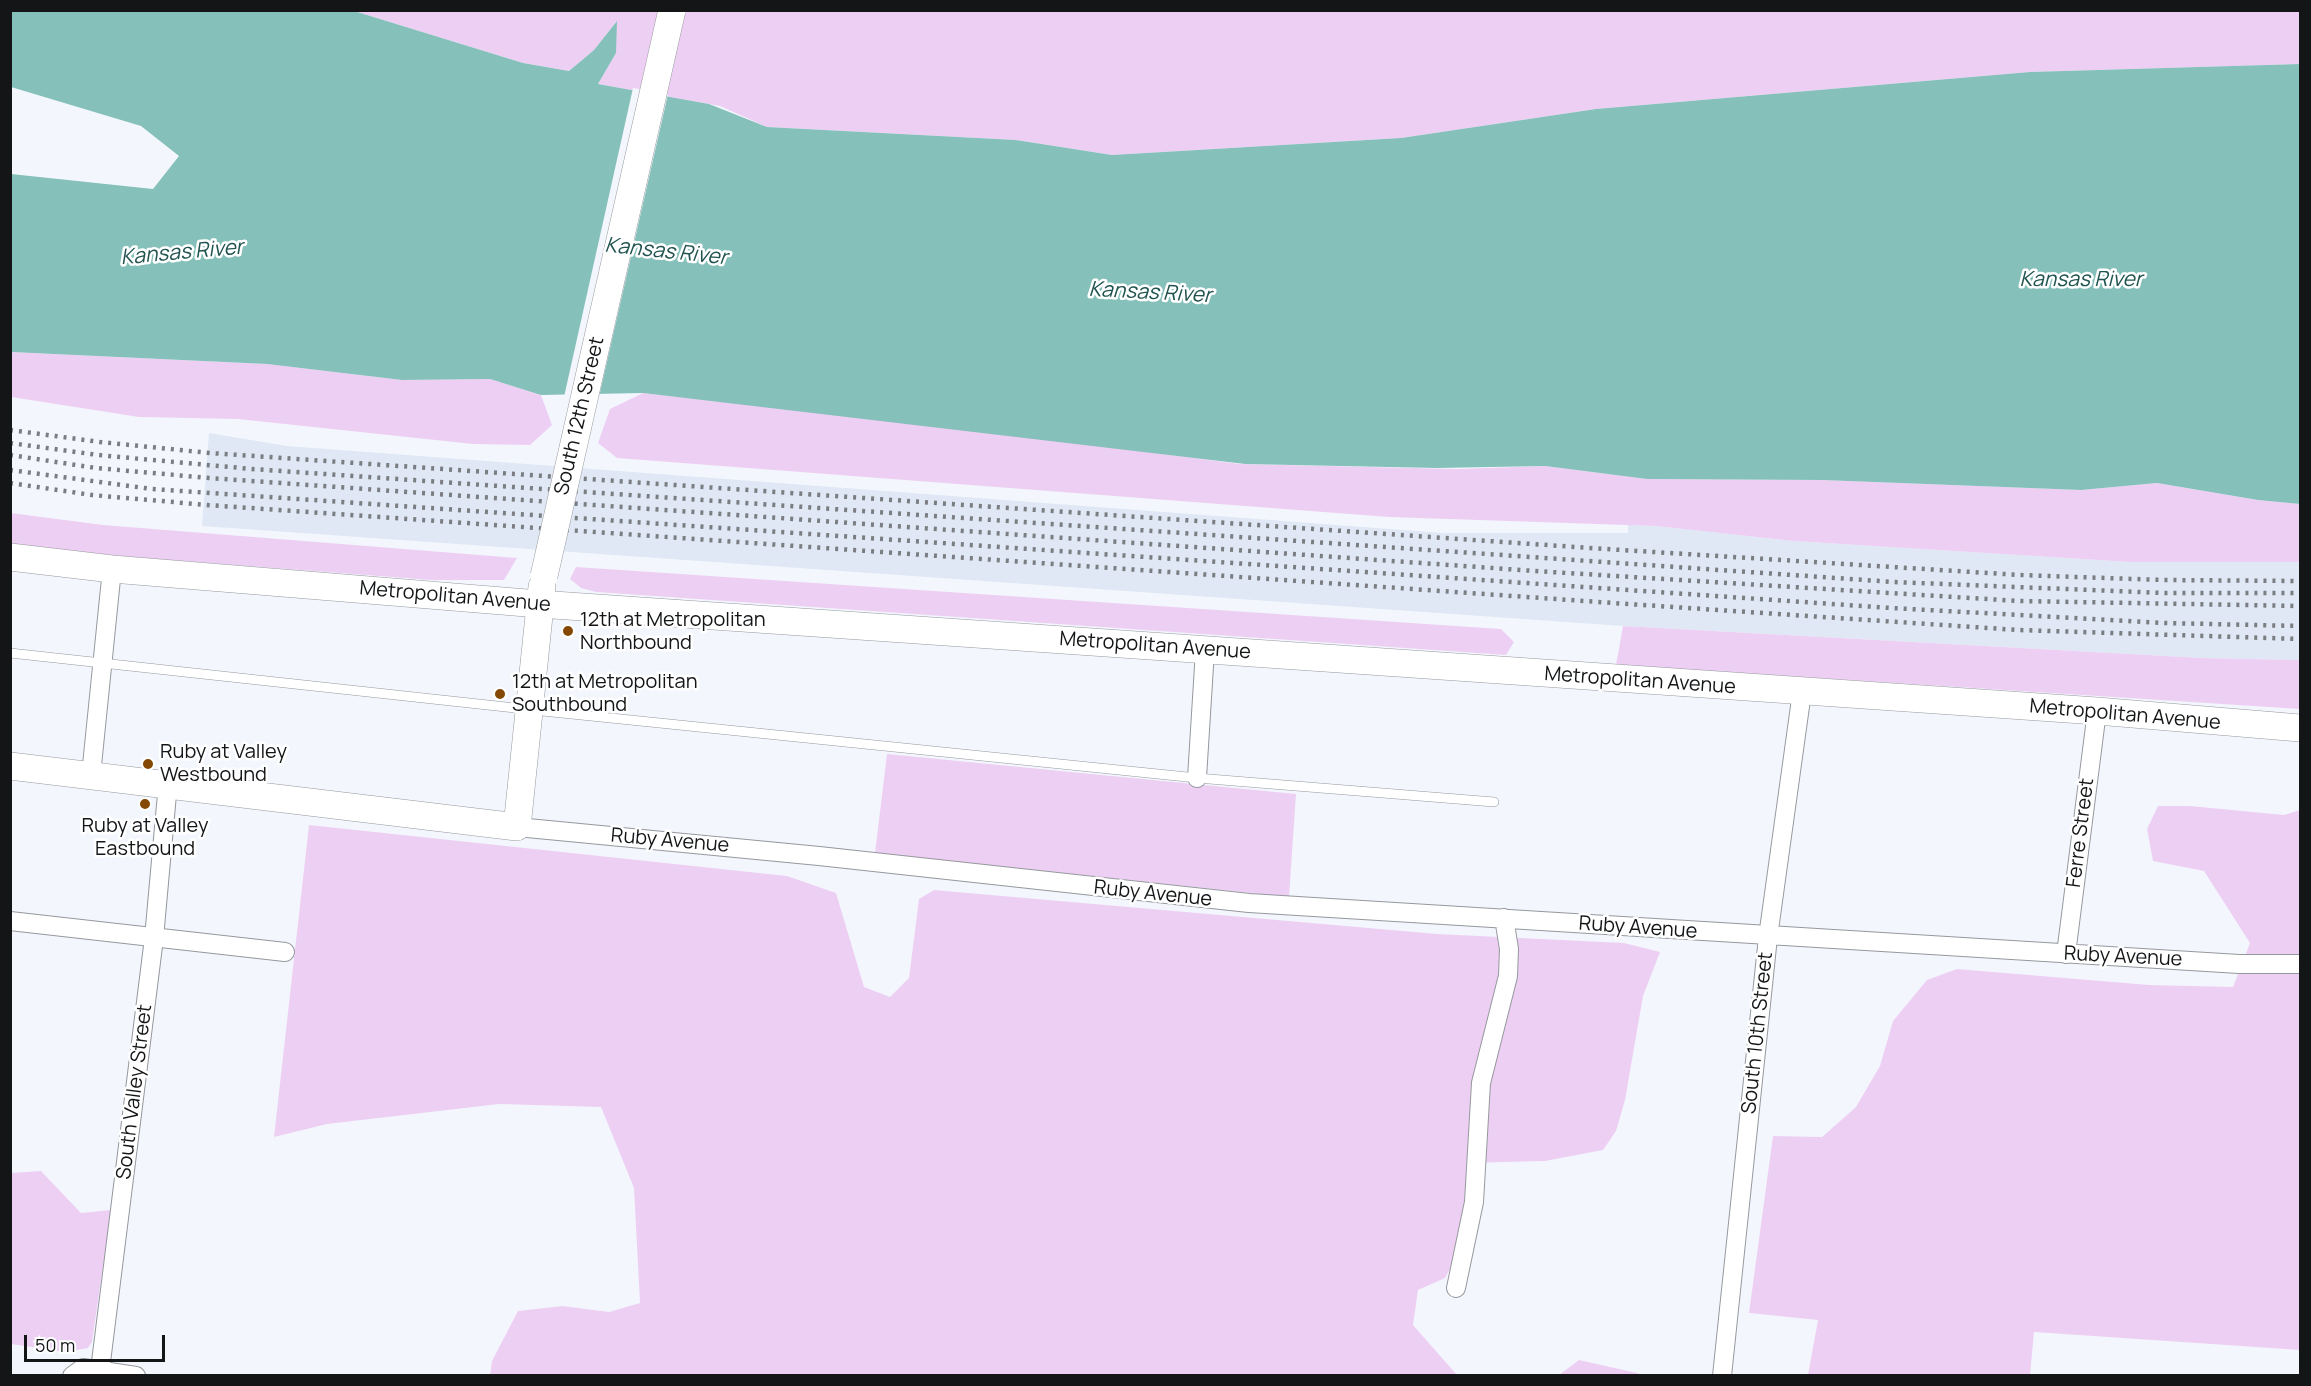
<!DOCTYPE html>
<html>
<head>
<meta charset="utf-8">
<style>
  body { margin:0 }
  #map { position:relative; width:2311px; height:1386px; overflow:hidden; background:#f3f7fd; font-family:Manrope,sans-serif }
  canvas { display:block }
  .frame { position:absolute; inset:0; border:12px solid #131517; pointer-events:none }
  .scale { position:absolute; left:24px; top:1335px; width:141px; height:27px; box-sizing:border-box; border:3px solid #131517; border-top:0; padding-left:8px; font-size:18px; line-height:21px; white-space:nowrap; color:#131517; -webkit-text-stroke:4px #fff; paint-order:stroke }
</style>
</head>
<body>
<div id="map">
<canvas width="2311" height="1386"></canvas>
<div class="frame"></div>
<div class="scale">50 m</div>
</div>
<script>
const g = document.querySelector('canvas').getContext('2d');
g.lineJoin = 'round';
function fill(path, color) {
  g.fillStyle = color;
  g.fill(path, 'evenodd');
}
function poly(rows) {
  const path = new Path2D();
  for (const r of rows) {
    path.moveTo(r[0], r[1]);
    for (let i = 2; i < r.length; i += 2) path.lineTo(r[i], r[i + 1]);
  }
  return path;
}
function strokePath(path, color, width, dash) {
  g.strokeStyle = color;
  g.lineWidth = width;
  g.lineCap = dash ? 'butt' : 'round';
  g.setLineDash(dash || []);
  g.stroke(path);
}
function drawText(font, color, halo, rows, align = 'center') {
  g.font = font + ' Manrope,sans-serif';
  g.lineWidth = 5;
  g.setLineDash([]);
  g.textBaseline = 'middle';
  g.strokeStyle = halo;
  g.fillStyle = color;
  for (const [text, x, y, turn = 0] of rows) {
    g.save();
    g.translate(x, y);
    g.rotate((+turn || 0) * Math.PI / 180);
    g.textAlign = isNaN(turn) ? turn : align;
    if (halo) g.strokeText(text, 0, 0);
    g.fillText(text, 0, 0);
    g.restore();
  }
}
const built = poly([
  [209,433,287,446,1443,533,1628,533,1628,525,1656,526,1793,541,2130,562,2300,562,2300,660,2202,658,1623,626,202,526]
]);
const green = poly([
  [2300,10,2300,64,2030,72,1596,109,1401,138,1112,155,1016,140,767,127,720,106,598,84,616,53,616,22,594,50,569,71,523,63,354,11],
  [10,352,267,364,402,380,490,379,541,395,552,425,530,445,473,444,238,419,139,417,11,397],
  [643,393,969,429,1240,464,1457,469,1545,466,1647,479,1822,480,2081,490,2157,483,2258,500,2300,504,2300,562,2130,562,1793,541,1656,526,1389,517,617,458,598,443,610,409],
  [11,513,103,525,517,558,504,580,431,580,131,557,11,544],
  [576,567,1501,629,1514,642,1506,655,596,592,581,588,570,579],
  [1623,626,2202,658,2300,660,2300,709,1616,665],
  [887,754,1296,794,1289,897,875,853],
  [2158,806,2190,806,2284,815,2300,810,2300,1350,2034,1332,2030,1375,1808,1375,1818,1320,1749,1313,1773,1136,1822,1137,1856,1107,1880,1066,1893,1021,1927,980,1957,969,2149,985,2233,987,2250,943,2204,871,2153,861,2147,829],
  [309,825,787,876,836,893,864,987,890,997,909,978,919,899,934,890,1437,934,1624,943,1660,952,1643,996,1625,1100,1616,1131,1603,1150,1545,1161,1466,1163,1468,1193,1451,1267,1445,1278,1418,1290,1413,1325,1457,1375,490,1375,492,1361,518,1311,563,1306,609,1312,640,1303,634,1188,601,1107,499,1104,327,1124,274,1137],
  [41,1171,81,1213,111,1210,92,1342,88,1348,66,1352,11,1344,11,1173],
  [1579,1360,1637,1373,1642,1375,1559,1375]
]);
const water = poly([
  [11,11,354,11,523,63,569,71,594,50,617,21,616,53,598,84,709,104,767,127,1016,140,1112,155,1401,138,1596,109,2030,72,2300,64,2300,504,2258,500,2157,483,2081,490,1822,480,1647,479,1545,466,1437,468,1245,464,643,393,541,395,490,379,402,380,267,364,11,352,11,174,153,189,179,156,141,126,11,87]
]);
const pier = poly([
  [633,88,668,94,599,397,564,397]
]);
const lane = poly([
  [10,653,552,712,1197,778,1494,802]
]);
const street = poly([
  [91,775,112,569],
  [1197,778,1205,650],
  [517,827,819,856,1249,903,2239,964,2300,964],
  [10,921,285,952],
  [2066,954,2097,711],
  [1456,1288,1474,1202,1481,1083,1508,976,1509,949,1504,918],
  [100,1370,154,938,168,783],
  [72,1376,83,1368,136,1376],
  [1722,1376,1768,937,1802,692]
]);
const secondary = poly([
  [10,557,112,569,539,604,2097,711,2300,728],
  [10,766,517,827,542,587]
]);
const rail = poly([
  [10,430,100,442,210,453,1590,548,2020,575,2163,580,2300,581],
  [10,443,98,455,252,469,1894,582,2164,593,2300,593],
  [10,455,96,468,209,478,1535,571,2019,601,2300,606],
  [10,470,152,489,1891,608,2165,623,2300,626],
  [10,483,92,495,207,505,1628,604,2018,630,2300,639]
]);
const secondaryBridge = poly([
  [544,576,672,10]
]);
const markers = [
  [568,631,6,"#844802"],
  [500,694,6,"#844802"],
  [148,764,6,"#844802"],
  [145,804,6,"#844802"]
];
const streetNames = [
  ["South 12th Street",580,416,-77],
  ["Metropolitan Avenue",455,597,5],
  ["Metropolitan Avenue",1155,646,4],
  ["Metropolitan Avenue",1640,681,4],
  ["Metropolitan Avenue",2125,715,5],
  ["Ferre Street",2081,833,-83],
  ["Ruby Avenue",670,841,5],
  ["Ruby Avenue",1153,894,6],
  ["Ruby Avenue",1638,928,4],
  ["Ruby Avenue",2123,957,3],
  ["South 10th Street",1758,1033,-84],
  ["South Valley Street",135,1092,-83]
];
const poiNames = [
  ["12th at Metropolitan",580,620],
  ["Northbound",580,643],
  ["12th at Metropolitan",512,682],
  ["Southbound",512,705],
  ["Ruby at Valley",160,752],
  ["Westbound",160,775],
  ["Ruby at Valley",145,826,"center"],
  ["Eastbound",145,849,"center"]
];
const waterNames = [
  ["Kansas River",666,252,6],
  ["Kansas River",182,253,-5],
  ["Kansas River",2081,280],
  ["Kansas River",1150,293,3]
];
fill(built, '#dfe8f4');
fill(green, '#eecff4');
fill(water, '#86c0ba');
fill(pier, '#f3f7fd');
strokePath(lane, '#95989d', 10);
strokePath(street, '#95989d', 20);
strokePath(secondary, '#95989d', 28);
strokePath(lane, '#fff', 9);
strokePath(street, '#fff', 18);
strokePath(secondary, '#fff', 27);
strokePath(rail, '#7a7d81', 4.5, [3, 6]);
strokePath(secondaryBridge, '#95989d', 28, []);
strokePath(secondaryBridge, '#fff', 27);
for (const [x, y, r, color] of markers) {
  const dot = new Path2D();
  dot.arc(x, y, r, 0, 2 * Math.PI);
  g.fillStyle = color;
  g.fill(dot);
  strokePath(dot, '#fff', 2);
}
drawText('20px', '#131517', '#fff', streetNames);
drawText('20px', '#131517', '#fff', poiNames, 'left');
drawText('italic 21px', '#215450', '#fff', waterNames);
</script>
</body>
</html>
